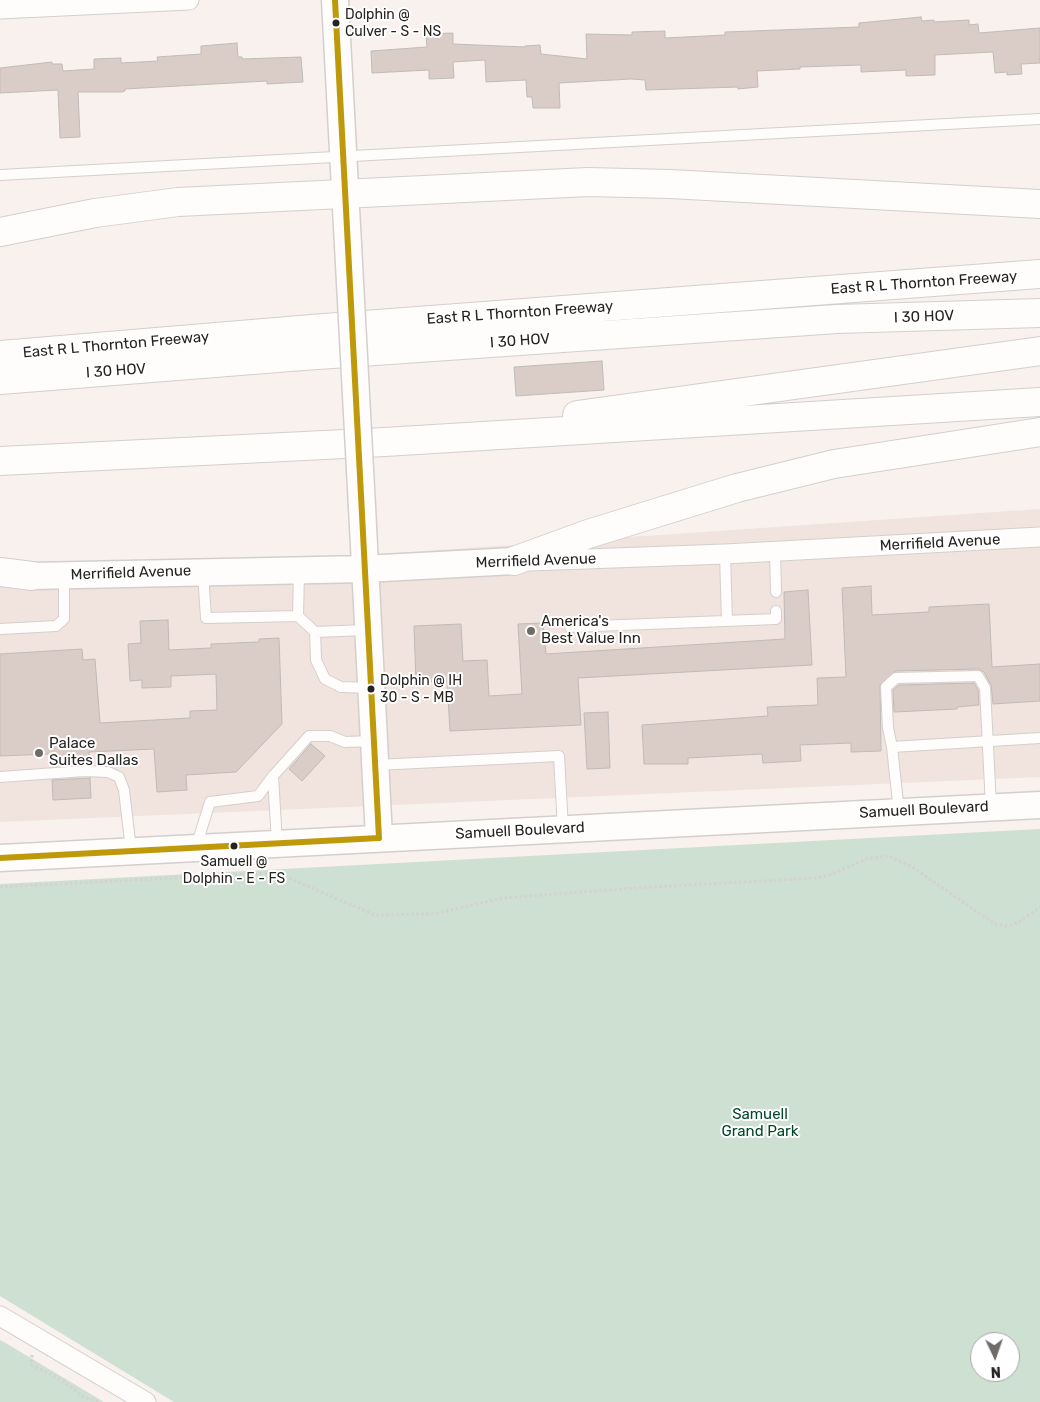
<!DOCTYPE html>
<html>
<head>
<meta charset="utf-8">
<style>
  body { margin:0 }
  #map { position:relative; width:1040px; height:1402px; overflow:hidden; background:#f8f1ee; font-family:Rubik,sans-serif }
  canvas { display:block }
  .north { position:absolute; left:970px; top:1332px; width:50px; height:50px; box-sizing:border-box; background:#fff; border:1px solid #a9a7a6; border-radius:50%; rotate:177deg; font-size:14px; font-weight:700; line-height:20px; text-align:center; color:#272321 }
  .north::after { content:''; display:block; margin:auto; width:18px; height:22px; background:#706b69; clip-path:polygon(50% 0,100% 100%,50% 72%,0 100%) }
</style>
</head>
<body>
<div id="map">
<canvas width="1040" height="1402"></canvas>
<div class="north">N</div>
</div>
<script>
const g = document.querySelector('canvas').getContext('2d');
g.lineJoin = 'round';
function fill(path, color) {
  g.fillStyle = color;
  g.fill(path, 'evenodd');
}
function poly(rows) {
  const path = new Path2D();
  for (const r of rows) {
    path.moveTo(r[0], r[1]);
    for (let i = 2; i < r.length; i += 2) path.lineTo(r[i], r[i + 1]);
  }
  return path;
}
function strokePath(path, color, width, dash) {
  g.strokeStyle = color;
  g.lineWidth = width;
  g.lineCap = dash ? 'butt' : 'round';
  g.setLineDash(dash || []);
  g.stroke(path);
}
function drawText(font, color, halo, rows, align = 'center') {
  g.font = font + ' Rubik,sans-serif';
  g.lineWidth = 4;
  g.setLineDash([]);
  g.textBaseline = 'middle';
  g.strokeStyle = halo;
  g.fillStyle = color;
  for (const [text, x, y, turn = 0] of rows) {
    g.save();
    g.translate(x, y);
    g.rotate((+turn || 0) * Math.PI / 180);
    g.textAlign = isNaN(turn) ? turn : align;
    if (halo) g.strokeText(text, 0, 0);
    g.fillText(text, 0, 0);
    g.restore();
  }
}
const built = poly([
  [1040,509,1040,777,0,822,0,580]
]);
const green = poly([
  [1040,829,1040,1402,174,1402,0,1296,0,884],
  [980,1342,1010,1342,1010,1372,980,1372],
  [0,1340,4,1342,104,1402,0,1402]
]);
const building = poly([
  [921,17,922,21,934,20,934,22,969,20,969,25,978,24,979,33,1040,28,1040,63,1021,64,1022,74,1007,75,1007,72,995,73,993,52,935,55,935,75,906,76,906,70,861,72,861,65,800,67,800,69,757,71,758,87,738,89,738,87,646,90,645,80,631,79,559,83,560,108,533,108,532,97,527,97,526,80,486,82,485,60,453,62,454,78,429,79,429,70,372,73,371,51,427,47,426,34,453,33,453,44,525,47,525,46,540,45,541,54,587,59,586,34,632,35,632,32,665,31,665,38,725,35,725,32,859,27,859,23,921,17],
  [237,43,238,57,242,57,242,59,301,57,303,82,267,84,267,81,125,89,125,91,122,92,78,92,80,137,60,138,58,90,0,93,0,68,52,62,52,64,62,64,63,71,94,69,94,59,121,58,121,63,158,61,157,57,201,54,201,46,237,43],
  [602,361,604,390,516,396,514,367,602,361],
  [871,586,872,615,929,612,929,607,989,604,992,667,1040,664,1040,701,993,704,991,685,984,672,978,669,896,671,880,685,881,751,851,752,851,743,800,745,801,761,763,763,762,754,688,758,688,764,644,764,642,725,768,716,767,707,818,705,817,678,846,677,842,588,871,586],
  [808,590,812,665,578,678,581,725,450,731,447,681,416,682,414,626,461,624,463,661,487,660,489,696,522,694,518,624,543,623,546,654,785,639,784,592,808,590],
  [168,620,169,650,211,648,211,644,259,642,259,639,279,638,282,724,236,772,186,775,187,790,157,792,154,749,89,752,90,764,51,766,50,754,0,756,0,654,82,649,83,660,95,659,100,723,190,718,190,711,217,710,216,674,171,676,171,687,142,688,142,680,130,681,128,644,141,643,140,621,168,620],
  [974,683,978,690,979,705,957,707,957,709,894,712,893,690,899,685,974,683],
  [608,712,610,768,587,769,584,713,608,712],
  [311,744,325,756,302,781,289,769,311,744],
  [90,778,91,798,53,800,52,780,90,778]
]);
const path = poly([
  [0,887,267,873,284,876,375,915,434,914,503,898,635,888,817,878,832,874,866,859,888,856,912,867,995,924,1009,926,1019,922,1040,907],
  [32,1355,31,1365,59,1378,82,1396,98,1402]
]);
const service = poly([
  [0,175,1040,119],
  [775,551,776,592],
  [725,554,727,621],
  [203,573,206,618,298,616,315,632,367,630],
  [298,616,299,572],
  [570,627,776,619,776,611],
  [0,629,56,626,64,619,64,577],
  [315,632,316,660,325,679,341,687,371,688],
  [892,747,1040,738],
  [376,765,559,756,563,829],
  [273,776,277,843],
  [0,777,84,771,108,772,119,777,124,790,131,850],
  [899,812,892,747,888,728,886,687,896,678,978,676,985,688,991,806],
  [196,847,210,802,258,796,273,776,309,736,330,736,345,742,374,741]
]);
const minor = poly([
  [0,9,189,0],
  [530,561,725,554,1040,537],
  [0,1316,146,1402]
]);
const secondary = poly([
  [335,0,348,245],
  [362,507,379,838],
  [32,576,364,569,514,561],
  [0,858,1040,805]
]);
const motorway = poly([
  [0,232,95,213,178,202,588,182,670,184,1040,204],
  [0,355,312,329,1040,274],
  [0,380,303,356,837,319,1040,313],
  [577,415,1040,351],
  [0,461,385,442,1040,402],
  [514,561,588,534,737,488,834,464,1040,432],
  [0,572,32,576]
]);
const secondaryBridge = poly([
  [348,245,362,507]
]);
const bus1 = poly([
  [335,0,379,838],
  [0,858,379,838]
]);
const markers = [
  [336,23,4.5,"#272321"],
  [531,631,5,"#706b69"],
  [371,689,4.5,"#272321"],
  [39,753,5,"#706b69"],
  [234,846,4.5,"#272321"]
];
const busNames = [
  ["Dolphin @",345,15],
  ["Culver - S - NS",345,32],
  ["Dolphin @ IH",380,681],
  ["30 - S - MB",380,698],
  ["Samuell @",234,862,"center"],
  ["Dolphin - E - FS",234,879,"center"]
];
const streetNames = [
  ["East R L Thornton Freeway",924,283,-4],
  ["East R L Thornton Freeway",520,313,-4],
  ["I 30 HOV",924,317,-2],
  ["I 30 HOV",520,341,-4],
  ["East R L Thornton Freeway",116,345,-5],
  ["I 30 HOV",116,371,-4],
  ["Merrifield Avenue",940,543,-3],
  ["Merrifield Avenue",536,561,-2],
  ["Merrifield Avenue",131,573,-2],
  ["Samuell Boulevard",924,810,-3],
  ["Samuell Boulevard",520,831,-3]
];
const poiNames = [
  ["America's",541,622],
  ["Best Value Inn",541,639],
  ["Palace",49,744],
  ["Suites Dallas",49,761]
];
const parkNames = [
  ["Samuell",760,1115],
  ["Grand Park",760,1132]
];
fill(built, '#f1e3dd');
fill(green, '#cee0d1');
fill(building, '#daccc6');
strokePath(building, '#c0bbb9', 1);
strokePath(service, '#d4cfcd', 12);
strokePath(minor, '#d4cfcd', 21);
strokePath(secondary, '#d4cfcd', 29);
strokePath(motorway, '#d4cfcd', 30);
strokePath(path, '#d4d2d1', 3, [2.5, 2.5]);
strokePath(service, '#fefdfc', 10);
strokePath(minor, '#fefdfc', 19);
strokePath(secondary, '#fefdfc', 26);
strokePath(motorway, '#fefdfc', 28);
strokePath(secondaryBridge, '#d4cfcd', 29, []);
strokePath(secondaryBridge, '#fefdfc', 26);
strokePath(bus1, '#be990a', 6);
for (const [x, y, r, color] of markers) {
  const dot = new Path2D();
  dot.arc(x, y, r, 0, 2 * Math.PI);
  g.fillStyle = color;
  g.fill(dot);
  strokePath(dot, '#fff', 2);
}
drawText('14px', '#272321', '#fff', busNames, 'left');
drawText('15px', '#272321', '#fff', streetNames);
drawText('15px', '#272321', '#fff', poiNames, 'left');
drawText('15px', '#004729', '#fff', parkNames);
</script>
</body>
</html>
